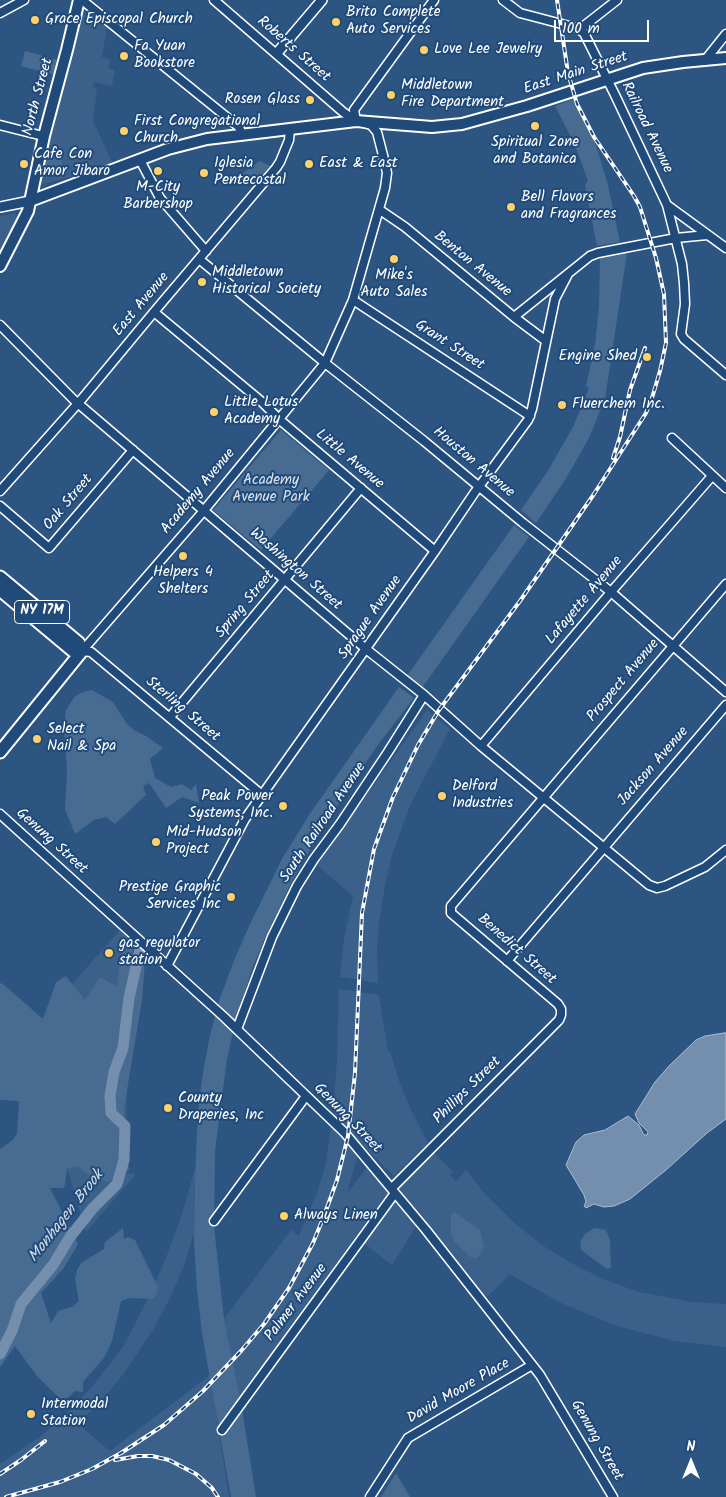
<!DOCTYPE html>
<html>
<head>
<meta charset="utf-8">
<style>
  body { margin:0 }
  #map { position:relative; width:726px; height:1497px; overflow:hidden; background:#2c5582; font-family:Kalam,sans-serif }
  canvas { display:block }
  .north { position:absolute; left:666px; top:1437px; width:50px; height:50px; -webkit-text-stroke:4px #1f4a7a; paint-order:stroke; rotate:0deg; font-size:14px; font-weight:700; line-height:20px; text-align:center; color:#fff }
  .north::after { content:''; display:block; margin:auto; width:18px; height:22px; background:#fff; clip-path:polygon(50% 0,100% 100%,50% 72%,0 100%) }
  .scale { position:absolute; left:554px; top:20px; width:95px; height:22px; box-sizing:border-box; border:2px solid #fff; border-top:0; padding-left:6px; font-size:15px; line-height:18px; white-space:nowrap; color:#fff; -webkit-text-stroke:4px #1f4a7a; paint-order:stroke }
</style>
</head>
<body>
<div id="map">
<canvas width="726" height="1497"></canvas>
<div class="north">N</div>
<div class="scale">100 m</div>
</div>
<script>
const g = document.querySelector('canvas').getContext('2d');
g.lineJoin = 'round';
function fill(path, color) {
  g.fillStyle = color;
  g.fill(path, 'evenodd');
}
function poly(rows) {
  const path = new Path2D();
  for (const r of rows) {
    path.moveTo(r[0], r[1]);
    for (let i = 2; i < r.length; i += 2) path.lineTo(r[i], r[i + 1]);
  }
  return path;
}
function strokePath(path, color, width, dash) {
  g.strokeStyle = color;
  g.lineWidth = width;
  g.lineCap = dash ? 'butt' : 'round';
  g.setLineDash(dash || []);
  g.stroke(path);
}
function drawText(font, color, halo, rows, align = 'center') {
  g.font = font + ' Kalam,sans-serif';
  g.lineWidth = 4;
  g.setLineDash([]);
  g.textBaseline = 'middle';
  g.strokeStyle = halo;
  g.fillStyle = color;
  for (const [text, x, y, turn = 0] of rows) {
    g.save();
    g.translate(x, y);
    g.rotate((+turn || 0) * Math.PI / 180);
    g.textAlign = isNaN(turn) ? turn : align;
    if (halo) g.strokeText(text, 0, 0);
    g.fillText(text, 0, 0);
    g.restore();
  }
}
const built = poly([
  [85,14,95,18,107,27,102,57,111,60,108,68,115,70,112,86,94,82,93,88,97,89,93,121,113,164,41,185,40,179,48,148,81,17],
  [15,213,17,216,0,255,0,216],
  [427,710,450,729,410,805,392,855,385,885,379,923,377,950,378,983,340,977,344,939,353,896,317,865],
  [120,930,133,943,124,1173,136,1174,86,1232,52,1117,51,1008],
  [339,989,379,995,388,1052,390,1051,399,1081,410,1108,428,1143,394,1176,361,1144,347,1193,367,1168,388,1192,240,1397,224,1319,291,1230,299,1236,317,1193,326,1163,333,1112,337,1060],
  [434,1153,453,1172,450,1175,456,1181,466,1170,485,1194,518,1226,542,1245,573,1264,605,1280,639,1292,692,1302,726,1304,726,1347,675,1341,617,1326,561,1303,509,1274,500,1285,486,1297,399,1189],
  [195,1169,194,1233,184,1266,170,1298,154,1328,125,1372,103,1399,78,1424,110,1451,210,1375,229,1497,0,1497,0,1464,41,1436,67,1413,91,1388,123,1347,150,1294,166,1258,182,1214],
  [395,1200,416,1226,392,1265,364,1243]
]);
const green = poly([
  [25,51,58,60,54,75,21,66],
  [574,99,595,142,608,185,620,242,597,246,585,185,588,181,575,145,555,106],
  [45,148,62,152,62,165,59,168,54,169,40,166],
  [259,161,270,166,254,185,242,174],
  [627,253,605,399,589,438,565,480,536,523,521,510,549,469,573,427,589,388,586,386,595,345,599,306,600,258],
  [281,430,329,470,261,550,213,510],
  [514,525,529,537,422,688,407,676],
  [399,687,414,698,380,742,349,787,319,834,291,883,265,938,252,969,235,1023,227,1059,215,1151,214,1226,224,1319,240,1397,256,1497,231,1497,202,1333,197,1289,194,1243,195,1175,198,1112,203,1072,210,1035,219,1001,233,963,249,926,282,859,309,815],
  [92,690,113,702,127,724,134,730,146,736,163,748,150,759,155,778,171,787,182,784,191,790,196,784,199,803,182,797,166,808,149,783,143,786,146,795,115,824,106,817,94,820,75,834,65,809,67,769,64,731,66,710,75,696,83,692],
  [126,937,133,943,132,966,137,959,145,963,142,1000,124,1108,124,1133,129,1170,108,1182,87,1174,78,1166,67,1169,65,1185,63,1188,50,1188,78,1244,63,1269,41,1293,51,1323,58,1311,72,1307,79,1301,75,1279,77,1270,81,1263,104,1249,105,1242,123,1228,124,1239,128,1237,135,1240,158,1287,157,1294,153,1299,129,1298,121,1301,112,1341,104,1358,83,1382,83,1392,75,1391,63,1402,37,1376,15,1346,0,1367,0,1149,13,1140,17,1133,19,1101,0,1100,0,983,3,984,43,1019,56,982,66,976,85,1000,100,977,117,987,120,960],
  [454,1212,480,1230,484,1248,477,1258,470,1257,454,1241,451,1234,451,1214],
  [594,1228,606,1230,610,1240,611,1268,607,1269,581,1250,580,1242,585,1234],
  [396,1473,410,1497,381,1497]
]);
const water = poly([
  [724,1033,726,1033,726,1119,707,1133,666,1170,630,1199,614,1206,604,1207,594,1204,586,1208,584,1206,586,1202,584,1195,566,1165,576,1142,584,1135,605,1130,628,1116,639,1125,644,1135,647,1135,648,1132,639,1123,635,1114,655,1082,669,1066,696,1040,705,1036,724,1033]
]);
const river = poly([
  [0,1354,12,1331,21,1304,53,1265,70,1237,93,1208,117,1184,124,1160,125,1126,111,1113,110,1096,114,1072,123,1048,129,998,140,949]
]);
const minor = poly([
  [82,0,239,127,242,135],
  [503,0,520,13,577,28,584,33,615,95,667,205,682,264,684,283,685,304,681,334,684,339,726,375],
  [0,13,24,0],
  [580,29,617,0],
  [706,59,726,34],
  [356,121,354,110,434,0],
  [0,125,39,135],
  [140,160,160,198,206,251],
  [667,205,726,248],
  [380,210,405,227,514,317,546,341],
  [199,259,325,363,424,441,523,523,611,592,726,692],
  [353,300,530,416],
  [154,312,262,402,280,420,435,551],
  [514,317,590,256,598,253,676,238,707,235],
  [0,325,74,400,366,649,424,695,481,746,649,885,657,888,665,886,705,867,726,850],
  [672,438,726,488],
  [0,491,81,400,154,312,276,168,280,162,289,140,290,129],
  [0,506,49,548,133,450],
  [82,651,201,514,325,363,353,300,385,188,387,173,385,163,377,132,371,125,356,121,343,112,214,0],
  [82,651,91,652,262,795],
  [170,717,361,488],
  [481,746,611,592,712,476],
  [0,814,223,1016,344,1132,426,1230,540,1375,613,1497],
  [507,961,726,705],
  [167,966,245,819,435,551,475,492,528,420,532,409,555,299,567,276],
  [237,1029,272,937,297,886,314,859,340,824,388,752,424,695],
  [392,1188,559,1020,561,1015,561,1009,558,1004,451,913,451,906,726,584],
  [214,1221,306,1096],
  [222,1430,395,1193],
  [370,1497,408,1438,532,1365]
]);
const tertiary = poly([
  [277,53,322,0],
  [0,207,30,201]
]);
const secondary = poly([
  [30,201,168,149,207,139,356,121,432,127,462,124,527,106,643,68,683,62,726,58],
  [0,266,28,211,44,136,67,50,79,0]
]);
const primary = poly([
  [0,577,79,643,78,648,82,651,0,752],
  [0,590,73,651,78,648]
]);
const rail = poly([
  [613,458,620,437,630,390,645,348],
  [115,1460,138,1456,152,1456,169,1460,196,1474,212,1488,218,1497],
  [0,1474,21,1460,45,1441],
  [6,1497,60,1482,92,1469,121,1453,164,1425,203,1391,241,1351,264,1324,289,1288,313,1243,324,1216,337,1180,348,1136,355,1073,362,913,374,849,393,797,418,745,439,710,520,601,594,494,646,413,652,398,660,371,666,343,664,294,656,258,640,207,634,196,594,137,577,104,568,73,557,0]
]);
const markers = [
  [35,20,5,"#ffd166"],
  [336,22,5,"#ffd166"],
  [424,50,5,"#ffd166"],
  [124,56,5,"#ffd166"],
  [391,95,5,"#ffd166"],
  [310,100,5,"#ffd166"],
  [535,126,5,"#ffd166"],
  [124,131,5,"#ffd166"],
  [24,164,5,"#ffd166"],
  [309,164,5,"#ffd166"],
  [158,171,5,"#ffd166"],
  [204,173,5,"#ffd166"],
  [511,207,5,"#ffd166"],
  [394,259,5,"#ffd166"],
  [202,282,5,"#ffd166"],
  [647,357,5,"#ffd166"],
  [562,405,5,"#ffd166"],
  [214,412,5,"#ffd166"],
  [183,556,5,"#ffd166"],
  [37,739,5,"#ffd166"],
  [442,796,5,"#ffd166"],
  [283,806,5,"#ffd166"],
  [156,842,5,"#ffd166"],
  [231,897,5,"#ffd166"],
  [109,953,5,"#ffd166"],
  [168,1108,5,"#ffd166"],
  [284,1216,5,"#ffd166"],
  [31,1414,5,"#ffd166"]
];
const shields = [
  [42,612,55]
];
const shieldNames = [
  ["NY 17M",42,612]
];
const poiNames = [
  ["Brito Complete",346,13],
  ["Auto Services",346,30],
  ["Grace Episcopal Church",45,20],
  ["Fa Yuan",134,47],
  ["Bookstore",134,64],
  ["Love Lee Jewelry",434,50],
  ["Middletown",401,86],
  ["Fire Department",401,103],
  ["Rosen Glass",300,100,"right"],
  ["First Congregational",134,122],
  ["Church",134,139],
  ["Spiritual Zone",535,143,"center"],
  ["and Botanica",535,160,"center"],
  ["Cafe Con",34,155],
  ["Amor Jibaro",34,172],
  ["Iglesia",214,164],
  ["Pentecostal",214,181],
  ["East & East",319,164],
  ["M-City",158,188,"center"],
  ["Barbershop",158,205,"center"],
  ["Bell Flavors",521,198],
  ["and Fragrances",521,215],
  ["Middletown",212,273],
  ["Historical Society",212,290],
  ["Mike's",394,276,"center"],
  ["Auto Sales",394,293,"center"],
  ["Engine Shed",637,357,"right"],
  ["Little Lotus",224,403],
  ["Academy",224,420],
  ["Fluerchem Inc.",572,405],
  ["Helpers 4",183,573,"center"],
  ["Shelters",183,590,"center"],
  ["Select",47,730],
  ["Nail & Spa",47,747],
  ["Delford",452,787],
  ["Industries",452,804],
  ["Peak Power",273,797,"right"],
  ["Systems, Inc.",273,814,"right"],
  ["Mid-Hudson",166,833],
  ["Project",166,850],
  ["Prestige Graphic",221,888,"right"],
  ["Services Inc",221,905,"right"],
  ["gas regulator",119,944],
  ["station",119,961],
  ["County",178,1099],
  ["Draperies, Inc",178,1116],
  ["Always Linen",294,1216],
  ["Intermodal",41,1405],
  ["Station",41,1422]
];
const streetNames = [
  ["Roberts Street",293,50,41],
  ["East Main Street",576,74,-18],
  ["North Street",39,97,-75],
  ["Railroad Avenue",646,128,64],
  ["Benton Avenue",472,265,39],
  ["East Avenue",142,305,-50],
  ["Grant Street",449,346,33],
  ["Little Avenue",349,460,40],
  ["Houston Avenue",473,463,40],
  ["Academy Avenue",199,492,-50],
  ["Oak Street",69,503,-50],
  ["Washington Street",295,570,41],
  ["Lafayette Avenue",585,601,-50],
  ["Spring Street",246,605,-50],
  ["Sprague Avenue",371,618,-55],
  ["Prospect Avenue",624,681,-50],
  ["Sterling Street",182,710,40],
  ["Jackson Avenue",654,767,-49],
  ["South Railroad Avenue",324,823,-56],
  ["Genung Street",51,842,42],
  ["Benedict Street",516,950,41],
  ["Phillips Street",468,1091,-45],
  ["Genung Street",347,1119,46],
  ["Palmer Avenue",297,1303,-53],
  ["David Moore Place",459,1392,-30],
  ["Genung Street",596,1441,60]
];
const parkNames = [
  ["Academy",271,481],
  ["Avenue Park",271,498]
];
const waterNames = [
  ["Monhagen Brook",67,1217,-52]
];
fill(built, '#3b618b');
fill(green, '#486b92');
fill(water, '#748fad');
strokePath(water, '#acbcce', 1);
strokePath(river, '#748fad', 11);
strokePath(minor, '#fff', 11);
strokePath(tertiary, '#fff', 12);
strokePath(secondary, '#fff', 14);
strokePath(primary, '#fff', 15);
strokePath(minor, '#1f4a7a', 8);
strokePath(tertiary, '#1f4a7a', 9);
strokePath(secondary, '#1f4a7a', 10);
strokePath(primary, '#1f4a7a', 11);
strokePath(rail, '#fff', 4);
strokePath(rail, '#1f4a7a', 2, [5.5]);
for (const [x, y, r, color] of markers) {
  const dot = new Path2D();
  dot.arc(x, y, r, 0, 2 * Math.PI);
  g.fillStyle = color;
  g.fill(dot);
  strokePath(dot, '#1f4a7a', 2);
}
for (const [x, y, w] of shields) {
  const box = new Path2D();
  box.roundRect(x - w / 2, y - 11.5, w, 23, 4);
  g.fillStyle = '#1f4a7a';
  g.fill(box);
  strokePath(box, '#fff', 1);
}
drawText('bold 14px', '#fff', null, shieldNames);
drawText('15px', '#fff', '#1f4a7a', poiNames, 'left');
drawText('15px', '#fff', '#1f4a7a', streetNames);
drawText('15px', '#dae1e9', '#1f4a7a', parkNames);
drawText('italic 16px', '#d5dde6', '#1f4a7a', waterNames);
</script>
</body>
</html>
